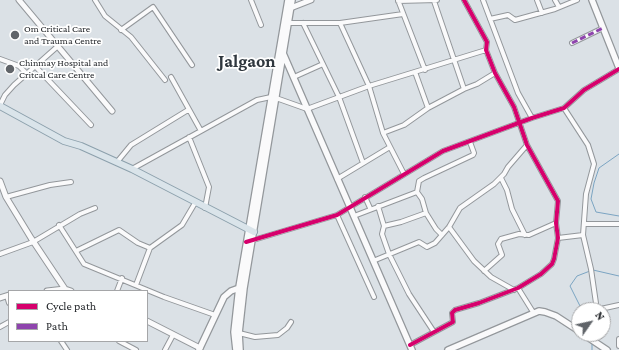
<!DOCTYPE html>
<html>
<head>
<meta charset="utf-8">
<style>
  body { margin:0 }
  #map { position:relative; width:619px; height:350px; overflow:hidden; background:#dbe1e6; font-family:"Crimson Pro",serif }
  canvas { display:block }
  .legend { position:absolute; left:8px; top:290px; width:140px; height:52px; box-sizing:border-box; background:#fff; border:1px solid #a5a6a8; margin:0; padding:5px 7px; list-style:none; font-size:12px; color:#1e2125 }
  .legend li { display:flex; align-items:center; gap:8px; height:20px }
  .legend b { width:20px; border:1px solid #a5a6a8 }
  .north { position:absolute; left:571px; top:302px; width:40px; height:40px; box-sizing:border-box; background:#fff; border:1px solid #a5a6a8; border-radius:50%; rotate:56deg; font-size:11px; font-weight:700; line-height:16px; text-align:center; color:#1e2125 }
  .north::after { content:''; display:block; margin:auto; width:14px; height:18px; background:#606469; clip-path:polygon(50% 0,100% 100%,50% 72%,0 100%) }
</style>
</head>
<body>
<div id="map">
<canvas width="619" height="350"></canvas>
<ul class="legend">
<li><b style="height:5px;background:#d6006c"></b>Cycle path</li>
<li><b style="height:5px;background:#8e44ad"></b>Path</li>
</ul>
<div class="north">N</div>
</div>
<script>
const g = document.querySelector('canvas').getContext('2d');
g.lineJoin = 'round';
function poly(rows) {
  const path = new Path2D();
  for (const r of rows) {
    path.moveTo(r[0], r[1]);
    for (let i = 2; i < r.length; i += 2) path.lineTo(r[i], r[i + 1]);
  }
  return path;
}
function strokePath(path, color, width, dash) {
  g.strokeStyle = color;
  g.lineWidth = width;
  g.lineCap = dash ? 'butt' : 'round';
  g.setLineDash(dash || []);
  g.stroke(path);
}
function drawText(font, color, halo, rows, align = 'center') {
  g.font = font + ' "Crimson Pro",serif';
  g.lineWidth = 3.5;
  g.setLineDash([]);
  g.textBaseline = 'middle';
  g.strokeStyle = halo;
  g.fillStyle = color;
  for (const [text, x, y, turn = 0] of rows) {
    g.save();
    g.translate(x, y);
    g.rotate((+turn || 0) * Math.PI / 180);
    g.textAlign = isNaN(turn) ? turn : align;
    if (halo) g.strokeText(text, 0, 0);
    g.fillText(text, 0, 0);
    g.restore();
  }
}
const stream = poly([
  [619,154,599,168,594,183,591,199,596,212,619,216],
  [593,270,619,276],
  [582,310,570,286,577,276,590,271],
  [592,334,592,337],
  [592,343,592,350]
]);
const minor = poly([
  [95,0,105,16,131,37,165,80],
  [251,0,261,25],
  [398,0,425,70],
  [483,0,518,93,532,118],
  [537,0,542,13],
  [555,0,559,7],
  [398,1,437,0],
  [434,1,464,89],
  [490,19,508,15,515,20,555,9,577,0],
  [286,23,340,23,369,86,383,133,404,174],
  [303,23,339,97,363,163],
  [340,23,403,14],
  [121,30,153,7,192,65],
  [572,43,603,28],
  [0,59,19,66,27,74],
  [35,66,91,125],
  [415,72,428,108],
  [171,77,201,131],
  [294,77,323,64],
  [276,98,307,109,369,86,486,50],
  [0,105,5,95,14,85,58,46],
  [383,133,404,125,428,108,464,89,477,84,495,73],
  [189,137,209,187,205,208],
  [117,162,131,145,188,110],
  [132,169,257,100,271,97],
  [501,178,507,190,512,209,525,235],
  [337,179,390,147],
  [417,192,422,199,426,213,436,229,442,235],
  [6,197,50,185,71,182],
  [365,197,370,208],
  [378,206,384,226,382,234,389,254,409,294,434,332],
  [337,215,374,297],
  [354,216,417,192,419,181,424,178,473,155,474,153,470,142],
  [585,224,619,224],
  [59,225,84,264,164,297,215,315],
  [384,226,401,222,426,213],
  [449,227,474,261,491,277,514,290],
  [583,235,591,269,597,310],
  [558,238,583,235,586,194,594,164,588,145,564,108],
  [250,241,337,215,443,151,532,118,564,108,584,90,619,69],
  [76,251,119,230,138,243,150,248],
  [0,254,33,242,80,214,95,208],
  [373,261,419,242,427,247,435,243,449,227,460,208,494,184,504,174,508,167,527,145],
  [484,271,502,255,498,244,501,239,519,234,529,235,556,223],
  [136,285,150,248,182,225,195,203],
  [518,288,533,312],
  [117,291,122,278],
  [7,296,9,303],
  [596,310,619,305],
  [571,326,579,321],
  [0,327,9,322],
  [239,333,255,337,278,335,287,328,291,322],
  [619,339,619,346],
  [61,341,67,350],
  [119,341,136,350],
  [410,345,453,322,452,313,455,310,479,303,518,288,541,274,552,264,554,259,558,238,556,223,558,201,527,145,514,107,495,73,486,50,487,42,464,0],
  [165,350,173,335]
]);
const tertiary = poly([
  [19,0,112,111],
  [288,9,311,0],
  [0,181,6,197,31,238,65,289],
  [47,291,65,289,71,291],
  [0,298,9,295],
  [147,321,200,348]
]);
const secondary = poly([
  [592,0,619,68],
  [283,53,412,350],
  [583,334,607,350],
  [199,350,224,297,231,291,242,287],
  [236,350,234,332,239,287,288,0],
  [240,350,239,333,244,288,292,0],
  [448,350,539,311,545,312,556,316,579,331]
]);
const primary = poly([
  [0,106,64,141,81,146,132,169,254,232]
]);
const quiet = poly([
  [572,43,603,28]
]);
const cycleway = poly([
  [246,242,337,215,443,151,532,118,564,108,584,90,619,69],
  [410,345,453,322,452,313,455,310,479,303,518,288,541,274,552,264,554,259,558,238,556,223,558,201,527,145,514,107,495,73,486,50,487,42,464,0]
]);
const markers = [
  [15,35,5,"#606469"],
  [10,69,5,"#606469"]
];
const poiNames = [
  ["Om Critical Care",24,29],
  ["and Trauma Centre",24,41],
  ["Chinmay Hospital and",19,63],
  ["Critcal Care Centre",19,75]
];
const townNames = [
  ["Jalgaon",247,61]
];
strokePath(stream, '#7ba4c2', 1);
strokePath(minor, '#93979b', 6);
strokePath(tertiary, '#93979b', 7);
strokePath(secondary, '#93979b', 8);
strokePath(primary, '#8ca0ac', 8);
strokePath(minor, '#fafafb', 4);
strokePath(tertiary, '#fafafb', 5);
strokePath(secondary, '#fafafb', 5.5);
strokePath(primary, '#dae4ea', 6);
strokePath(quiet, '#8e44ad', 3, [6, 3]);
strokePath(cycleway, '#d6006c', 4);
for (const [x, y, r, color] of markers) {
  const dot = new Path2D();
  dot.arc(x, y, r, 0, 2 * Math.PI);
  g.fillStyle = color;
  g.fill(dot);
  strokePath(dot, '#fff', 1.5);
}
drawText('10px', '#1e2125', '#fff', poiNames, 'left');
drawText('bold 18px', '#2f373e', '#fff', townNames);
</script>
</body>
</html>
